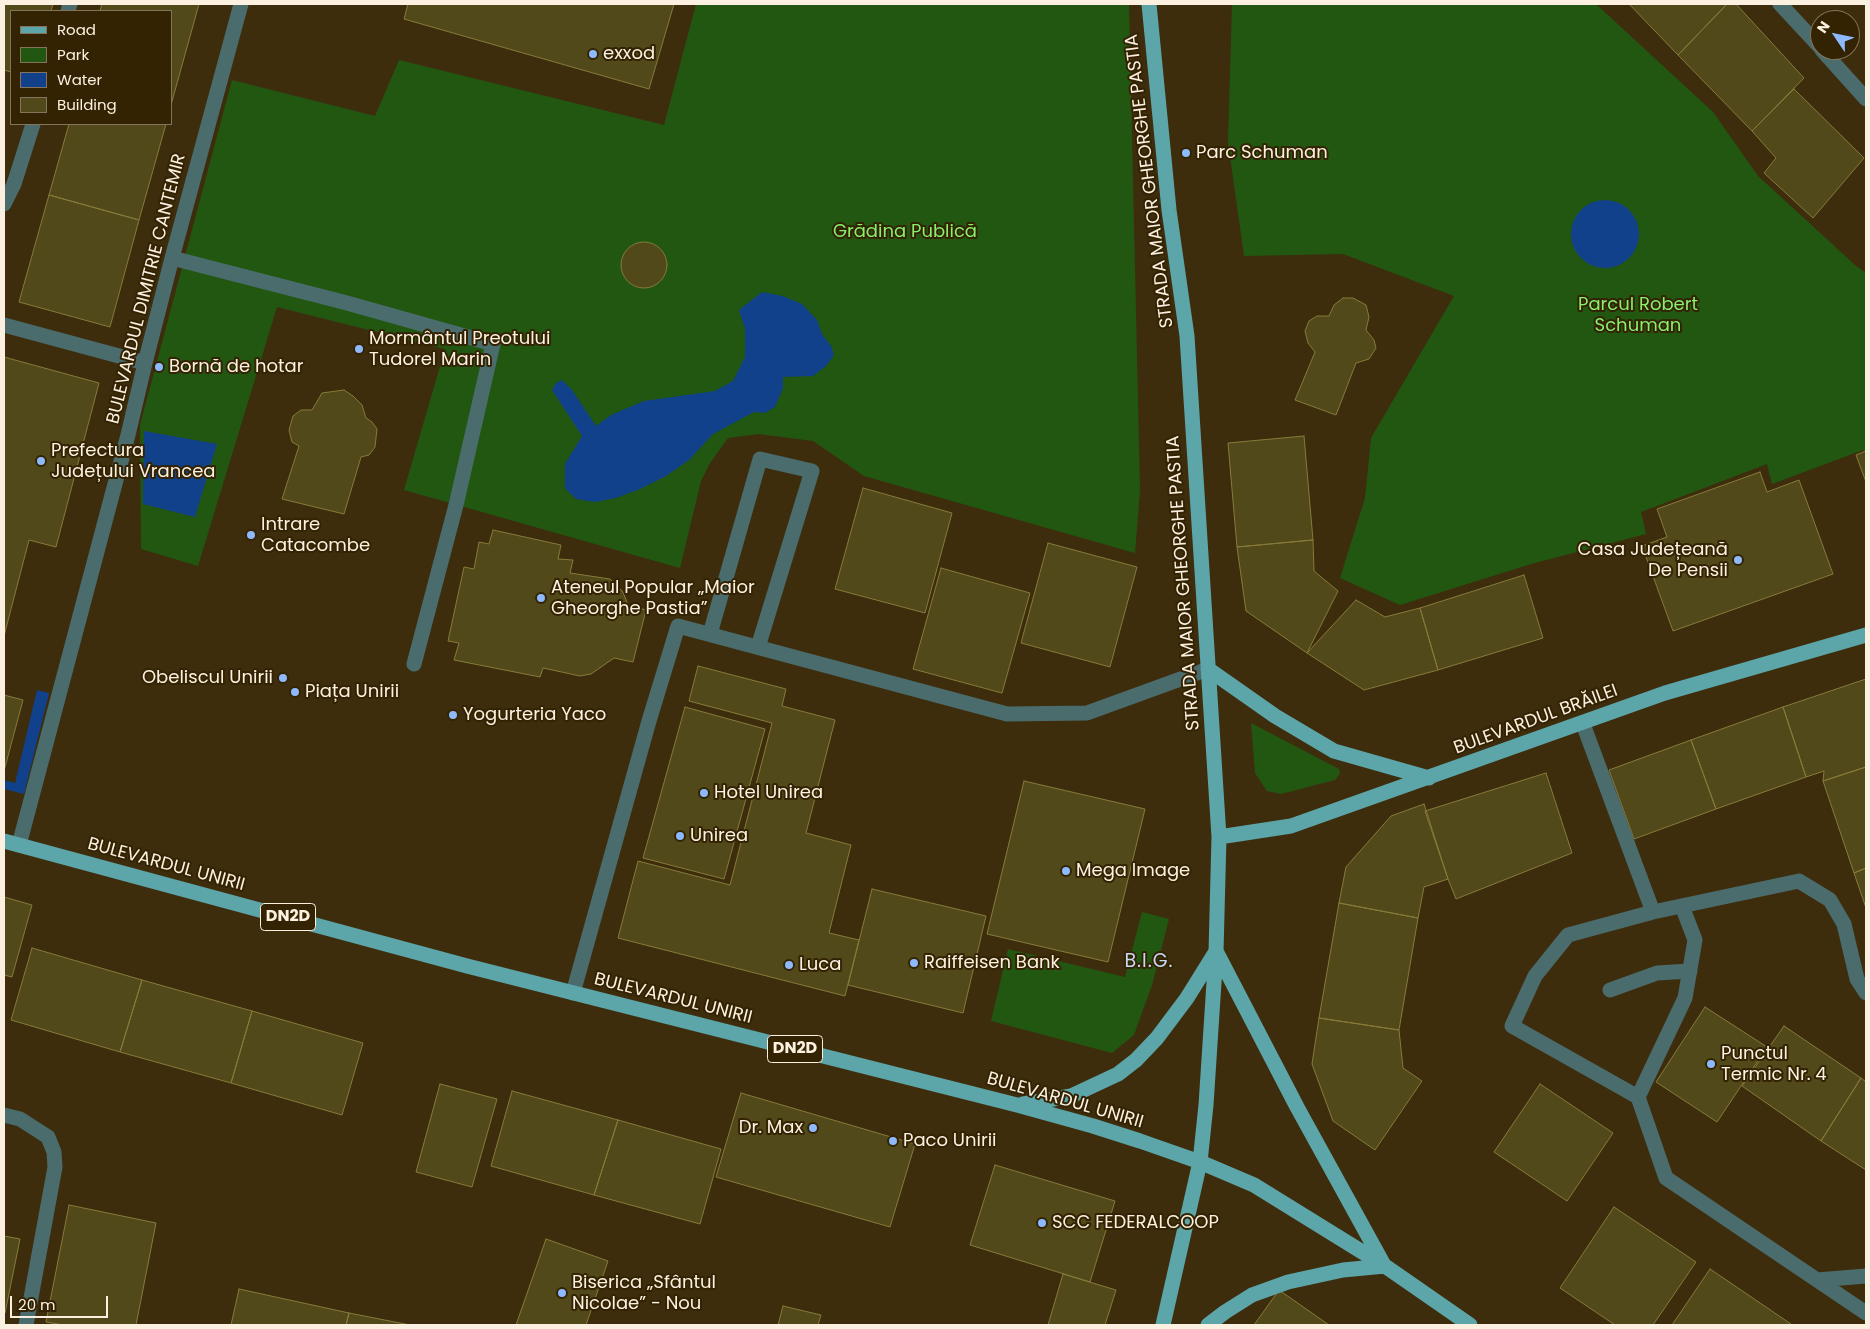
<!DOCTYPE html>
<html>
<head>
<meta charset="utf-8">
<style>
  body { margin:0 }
  #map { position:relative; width:1870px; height:1329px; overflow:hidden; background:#3e2d0d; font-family:Poppins,sans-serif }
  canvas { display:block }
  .frame { position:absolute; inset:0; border:5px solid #fcf1e0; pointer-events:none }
  .legend { position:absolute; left:10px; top:10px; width:162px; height:115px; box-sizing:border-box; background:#332303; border:1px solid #83755b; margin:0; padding:6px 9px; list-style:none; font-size:15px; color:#fcf1e0 }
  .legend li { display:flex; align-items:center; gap:10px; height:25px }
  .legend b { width:25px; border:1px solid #83755b }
  .north { position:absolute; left:1810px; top:10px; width:50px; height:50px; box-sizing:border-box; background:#332303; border:1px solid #83755b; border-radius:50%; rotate:304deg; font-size:14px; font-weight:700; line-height:20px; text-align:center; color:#fcf1e0 }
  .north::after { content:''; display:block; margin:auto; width:18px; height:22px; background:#8eb9fd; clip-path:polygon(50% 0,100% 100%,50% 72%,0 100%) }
  .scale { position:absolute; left:10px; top:1296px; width:98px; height:22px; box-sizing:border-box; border:2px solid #fcf1e0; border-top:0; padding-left:6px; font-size:15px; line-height:18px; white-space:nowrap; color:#fcf1e0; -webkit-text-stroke:4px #332303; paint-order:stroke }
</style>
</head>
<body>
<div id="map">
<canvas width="1870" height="1329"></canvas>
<div class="frame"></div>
<ul class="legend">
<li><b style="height:6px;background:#5ca6aa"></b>Road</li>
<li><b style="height:14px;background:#225712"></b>Park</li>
<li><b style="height:14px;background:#11418a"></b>Water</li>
<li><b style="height:14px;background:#51491a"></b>Building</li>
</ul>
<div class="north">N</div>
<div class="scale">20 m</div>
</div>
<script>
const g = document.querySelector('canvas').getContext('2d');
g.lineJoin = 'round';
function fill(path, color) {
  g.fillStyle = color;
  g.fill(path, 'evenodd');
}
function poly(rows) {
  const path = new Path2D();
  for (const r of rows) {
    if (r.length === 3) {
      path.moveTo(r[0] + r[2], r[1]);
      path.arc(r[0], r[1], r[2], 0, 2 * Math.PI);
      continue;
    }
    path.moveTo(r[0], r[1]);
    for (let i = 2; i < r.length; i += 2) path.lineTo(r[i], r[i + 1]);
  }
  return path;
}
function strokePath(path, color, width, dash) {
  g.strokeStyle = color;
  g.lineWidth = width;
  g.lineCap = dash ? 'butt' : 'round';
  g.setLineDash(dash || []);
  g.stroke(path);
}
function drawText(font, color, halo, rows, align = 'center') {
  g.font = font + ' Poppins,sans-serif';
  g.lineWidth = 4;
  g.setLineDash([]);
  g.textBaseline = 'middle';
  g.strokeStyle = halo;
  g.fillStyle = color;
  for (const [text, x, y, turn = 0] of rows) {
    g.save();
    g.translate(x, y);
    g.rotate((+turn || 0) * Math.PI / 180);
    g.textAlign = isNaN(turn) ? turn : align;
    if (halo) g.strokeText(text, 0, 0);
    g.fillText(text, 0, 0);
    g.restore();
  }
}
const green = poly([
  [696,4,1129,4,1140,490,1135,553,864,476,813,441,758,434,728,438,710,463,701,481,680,568,404,490,445,349,277,307,198,566,141,549,140,425,232,80,375,116,399,60,664,125],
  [1232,4,1596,4,1713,112,1758,176,1855,265,1866,273,1866,459,1863,450,1772,484,1767,464,1641,512,1646,534,1531,564,1400,605,1340,578,1365,498,1371,438,1454,296,1343,254,1244,256,1228,142],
  [1251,723,1339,769,1340,774,1335,780,1281,794,1267,791,1255,773],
  [1142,912,1169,919,1152,985,1134,1035,1112,1053,991,1021,1008,949,1125,977]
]);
const water = poly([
  [1605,234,34],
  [762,292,783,296,802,304,817,320,822,334,831,346,834,355,826,366,813,376,783,377,783,388,775,407,765,413,754,412,713,434,689,460,666,476,640,489,616,498,595,502,576,499,565,488,565,464,582,436,552,390,556,383,562,380,572,390,596,426,611,415,644,401,715,391,733,381,745,357,745,329,739,310],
  [144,431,217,444,195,517,143,504],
  [37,690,49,693,24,794,4,789,4,780,15,783]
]);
const building = poly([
  [4,4,53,4,51,11,11,11,11,72,4,70,4,4],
  [102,4,199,4,171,105,171,11,100,11,102,4],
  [408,4,674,4,649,89,404,19,408,4],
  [1629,4,1727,4,1678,55,1629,4],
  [1727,4,1736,4,1804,78,1752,131,1678,55,1727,4],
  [1794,89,1864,158,1813,218,1764,173,1776,158,1752,131,1794,89],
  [69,124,166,124,139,220,49,195,69,124],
  [49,195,139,220,110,327,19,302,49,195],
  [644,265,23],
  [1343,298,1353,298,1366,305,1369,317,1366,330,1374,340,1376,348,1369,359,1356,363,1336,415,1295,400,1315,352,1308,343,1305,331,1309,321,1317,316,1329,316,1334,305,1343,298],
  [4,357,99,383,56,547,29,540,4,636,4,357],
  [344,390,353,396,362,405,366,418,372,422,377,429,375,447,369,455,361,457,344,514,282,499,299,446,292,442,289,430,293,416,301,410,312,410,322,393,344,390],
  [1304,436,1313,540,1237,547,1228,443,1304,436],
  [1866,451,1866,482,1856,455,1866,451],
  [1760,472,1767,492,1799,480,1833,574,1673,631,1642,546,1667,537,1657,509,1760,472],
  [863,488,952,513,925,613,835,589,863,488],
  [493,530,561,545,558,559,573,560,570,573,610,579,623,592,628,605,646,610,633,662,614,658,591,674,580,676,543,668,540,677,454,660,459,643,448,641,464,567,474,569,479,542,489,544,493,530],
  [1313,540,1314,571,1338,591,1307,653,1246,611,1237,547,1313,540],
  [1048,543,1137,567,1110,667,1021,643,1048,543],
  [941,568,1030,593,1002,693,913,669,941,568],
  [1524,575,1543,638,1438,670,1420,608,1524,575],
  [1356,600,1385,617,1420,608,1438,670,1364,690,1307,653,1356,600],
  [698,666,786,689,782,706,835,720,806,833,851,845,829,933,859,940,845,996,618,938,638,861,730,885,772,723,689,701,698,666],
  [1866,679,1866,767,1823,781,1824,771,1806,777,1783,707,1866,679],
  [4,695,23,700,4,771,4,695],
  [685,707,765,729,724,879,643,858,685,707],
  [1783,707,1806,777,1716,809,1691,740,1783,707],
  [1691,740,1716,809,1634,839,1609,770,1691,740],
  [1866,767,1866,868,1854,873,1823,781,1866,767],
  [1546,773,1572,853,1456,899,1448,879,1425,811,1546,773],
  [1024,781,1145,809,1108,962,987,934,1024,781],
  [1424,804,1448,879,1424,887,1418,918,1339,903,1346,867,1391,816,1424,804],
  [1866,868,1866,908,1854,873,1866,868],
  [872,889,986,916,963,1013,848,985,872,889],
  [4,897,32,905,12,977,4,975,4,897],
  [1339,903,1418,918,1399,1030,1319,1018,1339,903],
  [32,948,142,980,120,1052,11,1020,32,948],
  [142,980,252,1011,231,1083,120,1052,142,980],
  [1705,1007,1767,1047,1717,1122,1656,1082,1705,1007],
  [252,1011,363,1043,342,1115,231,1083,252,1011],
  [1319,1018,1399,1030,1403,1068,1422,1081,1375,1150,1333,1121,1312,1064,1319,1018],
  [1784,1026,1861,1078,1821,1141,1742,1086,1784,1026],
  [1861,1078,1866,1082,1866,1170,1821,1141,1861,1078],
  [440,1084,497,1099,472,1187,416,1172,440,1084],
  [1540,1084,1613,1133,1567,1201,1494,1152,1540,1084],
  [512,1091,618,1120,594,1195,491,1166,512,1091],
  [741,1093,915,1144,890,1227,716,1177,741,1093],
  [618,1120,721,1149,700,1224,594,1195,618,1120],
  [995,1165,1115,1201,1090,1282,970,1245,995,1165],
  [69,1205,156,1223,136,1325,63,1325,46,1322,69,1205],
  [1614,1207,1696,1262,1653,1325,1615,1325,1560,1288,1614,1207],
  [4,1236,20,1239,5,1313,4,1313,4,1236],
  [546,1239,608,1261,586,1325,516,1325,546,1239],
  [1710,1269,1791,1324,1790,1325,1672,1325,1710,1269],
  [1063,1274,1116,1290,1105,1325,1048,1325,1063,1274],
  [239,1289,349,1313,346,1325,231,1325,239,1289],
  [1279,1290,1329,1325,1254,1325,1279,1290],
  [783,1306,821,1315,818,1325,778,1325,783,1306],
  [349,1313,410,1325,346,1325,349,1313]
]);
const minor = poly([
  [1780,4,1820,47],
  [68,11,70,4],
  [1822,50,1866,99],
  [4,204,14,184,33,124],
  [172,258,347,303,493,344,456,505,414,664],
  [4,325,145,363],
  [710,634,760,459,812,471,758,647],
  [1583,724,1653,912],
  [19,845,128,435,145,363,172,258,241,4],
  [1610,990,1657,973,1690,971],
  [573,993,649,721,678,626,1007,714,1087,713,1208,669],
  [1866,993,1857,979,1844,924,1830,900,1799,881,1653,912,1568,935,1535,976,1512,1026,1638,1097,1666,1178,1866,1313],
  [1638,1097,1685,998,1695,940,1682,906],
  [4,1115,20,1119,48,1137,54,1152,55,1167,26,1325],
  [1817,1280,1866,1276]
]);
const major = poly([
  [1149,4,1169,210,1187,336,1219,837,1216,952,1206,1105,1200,1162,1163,1325],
  [1208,669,1275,716,1334,751,1429,778],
  [1219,837,1291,826,1665,693,1866,635],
  [4,841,467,966,1017,1105,1093,1126,1140,1141,1200,1162,1254,1185,1385,1266,1470,1325],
  [1217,953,1297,1107,1384,1265],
  [1023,1104,1071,1096,1118,1074,1136,1060,1157,1038,1187,998,1215,953],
  [1208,1325,1225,1312,1252,1295,1288,1282,1343,1270,1385,1266]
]);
const markers = [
  [593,54,5,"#8eb9fd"],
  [1186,153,5,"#8eb9fd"],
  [359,349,5,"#8eb9fd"],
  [159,367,5,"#8eb9fd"],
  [41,461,5,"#8eb9fd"],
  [251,535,5,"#8eb9fd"],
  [1738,560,5,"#8eb9fd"],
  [541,598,5,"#8eb9fd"],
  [283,678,5,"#8eb9fd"],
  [295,692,5,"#8eb9fd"],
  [453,715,5,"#8eb9fd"],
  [704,793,5,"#8eb9fd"],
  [680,836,5,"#8eb9fd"],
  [1066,871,5,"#8eb9fd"],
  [914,963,5,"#8eb9fd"],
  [789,965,5,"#8eb9fd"],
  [1711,1064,5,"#8eb9fd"],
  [813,1128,5,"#8eb9fd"],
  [893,1141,5,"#8eb9fd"],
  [1042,1223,5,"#8eb9fd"],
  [562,1293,5,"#8eb9fd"]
];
const shields = [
  [288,917,55],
  [795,1049,55]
];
const shieldNames = [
  ["DN2D",288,917],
  ["DN2D",795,1049]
];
const poiNames = [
  ["exxod",603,54],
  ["Parc Schuman",1196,153],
  ["Mormântul Preotului",369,339],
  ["Tudorel Marin",369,360],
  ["Bornă de hotar",169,367],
  ["Prefectura",51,451],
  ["Județului Vrancea",51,472],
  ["Intrare",261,525],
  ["Catacombe",261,546],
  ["Casa Județeană",1728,550,"right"],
  ["De Pensii",1728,571,"right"],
  ["Ateneul Popular „Maior",551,588],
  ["Gheorghe Pastia”",551,609],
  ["Obeliscul Unirii",273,678,"right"],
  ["Piața Unirii",305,692],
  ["Yogurteria Yaco",463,715],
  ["Hotel Unirea",714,793],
  ["Unirea",690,836],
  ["Mega Image",1076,871],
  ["Raiffeisen Bank",924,963],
  ["Luca",799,965],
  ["Punctul",1721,1054],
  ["Termic Nr. 4",1721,1075],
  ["Dr. Max",803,1128,"right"],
  ["Paco Unirii",903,1141],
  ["SCC FEDERALCOOP",1052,1223],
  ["Biserica „Sfântul",572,1283],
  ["Nicolae” - Nou",572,1304]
];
const streetNames = [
  ["STRADA MAIOR GHEORGHE PASTIA",1150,181,-97],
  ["BULEVARDUL DIMITRIE CANTEMIR",147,289,-76],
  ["STRADA MAIOR GHEORGHE PASTIA",1184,583,-94],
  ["BULEVARDUL BRĂILEI",1536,720,-20],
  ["BULEVARDUL UNIRII",166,865,15],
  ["BULEVARDUL UNIRII",673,999,14],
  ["BULEVARDUL UNIRII",1065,1101,16]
];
const parkNames = [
  ["Grădina Publică",905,232],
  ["Parcul Robert",1638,305],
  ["Schuman",1638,326]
];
const neighbourhoodNames = [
  ["B.I.G.",1149,962]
];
fill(green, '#225712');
fill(water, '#11418a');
fill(building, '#51491a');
strokePath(building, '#877b3a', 1);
strokePath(minor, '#4a6c6d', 15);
strokePath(major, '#5ca6aa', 15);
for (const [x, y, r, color] of markers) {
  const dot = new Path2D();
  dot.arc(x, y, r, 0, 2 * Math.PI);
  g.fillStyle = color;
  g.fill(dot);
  strokePath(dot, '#332303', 2);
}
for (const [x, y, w] of shields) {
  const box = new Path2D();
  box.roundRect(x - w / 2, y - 13.5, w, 27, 4);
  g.fillStyle = '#332303';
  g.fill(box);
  strokePath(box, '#fcf1e0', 1);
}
drawText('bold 16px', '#fcf1e0', null, shieldNames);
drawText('18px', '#fcf1e0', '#332303', poiNames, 'left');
drawText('18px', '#fcf1e0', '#332303', streetNames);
drawText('18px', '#87f06c', '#332303', parkNames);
g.letterSpacing = '1px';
drawText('19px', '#c8d9f3', '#332303', neighbourhoodNames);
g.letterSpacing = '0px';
</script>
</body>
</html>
